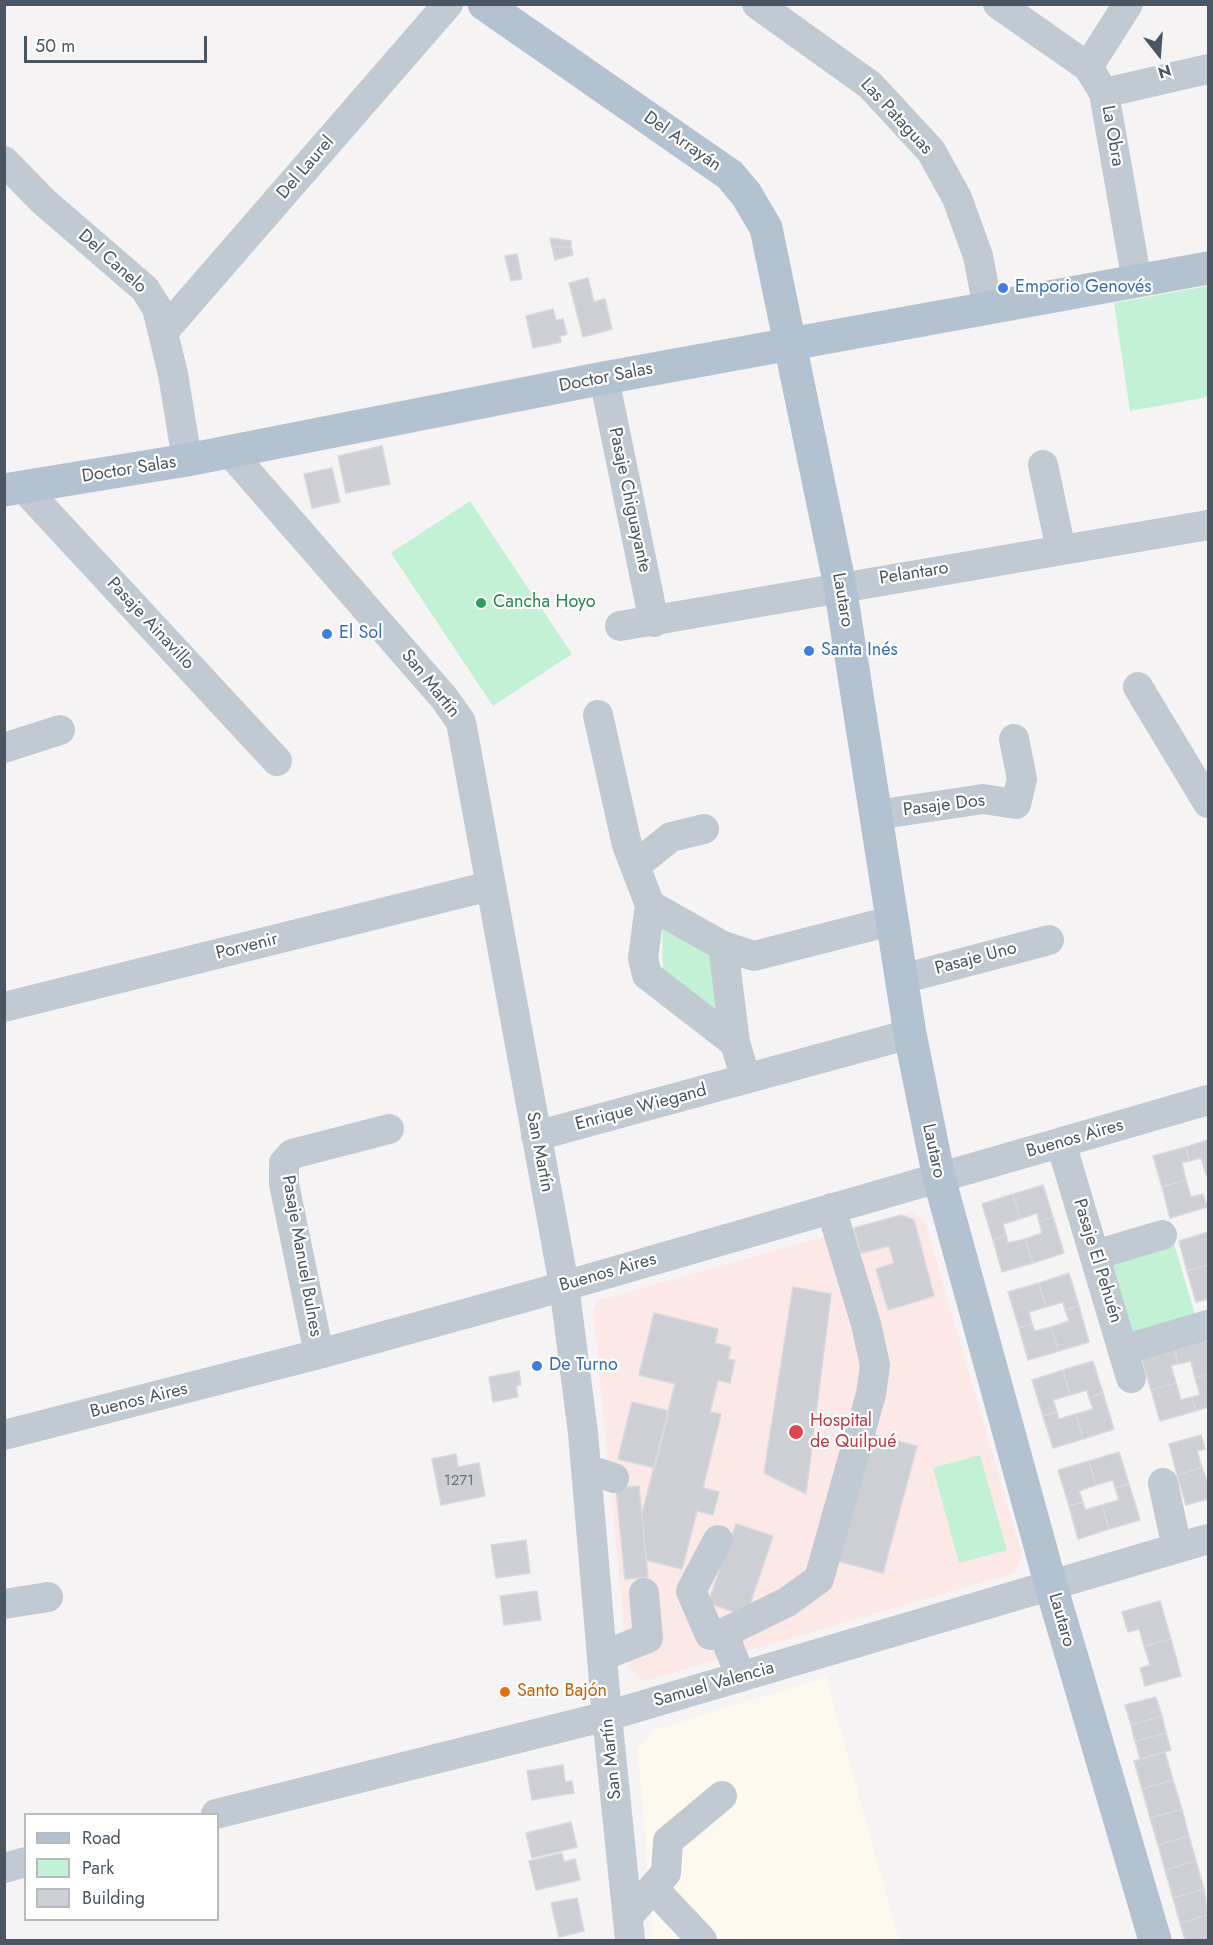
<!DOCTYPE html>
<html>
<head>
<meta charset="utf-8">
<style>
  body { margin:0 }
  #map { position:relative; width:1213px; height:1945px; overflow:hidden; background:#f5f3f3; font-family:Jost,sans-serif }
  canvas { display:block }
  .frame { position:absolute; inset:0; border:6px solid #4a5661; pointer-events:none }
  .legend { position:absolute; left:24px; top:1813px; width:195px; height:108px; box-sizing:border-box; background:#fff; border:2px solid #b7bbc0; margin:0; padding:8px 10px; list-style:none; font-size:18px; color:#4a5661 }
  .legend li { display:flex; align-items:center; gap:12px; height:30px }
  .legend b { width:30px; border:2px solid #b7bbc0 }
  .north { position:absolute; left:1129px; top:24px; width:60px; height:60px; -webkit-text-stroke:4px #fff; paint-order:stroke; rotate:163deg; font-size:16px; font-weight:700; line-height:24px; text-align:center; color:#4a5661 }
  .north::after { content:''; display:block; margin:auto; width:21px; height:27px; background:#4a5661; clip-path:polygon(50% 0,100% 100%,50% 72%,0 100%) }
  .scale { position:absolute; left:24px; top:36px; width:183px; height:27px; box-sizing:border-box; border:3px solid #4a5661; border-top:0; padding-left:8px; font-size:18px; line-height:21px; white-space:nowrap; color:#4a5661; -webkit-text-stroke:4px #fff; paint-order:stroke }
</style>
</head>
<body>
<div id="map">
<canvas width="1213" height="1945"></canvas>
<div class="frame"></div>
<ul class="legend">
<li><b style="height:8px;background:#b3c2d1"></b>Road</li>
<li><b style="height:16px;background:#c3f1d5"></b>Park</li>
<li><b style="height:16px;background:#cdcfd5"></b>Building</li>
</ul>
<div class="north">N</div>
<div class="scale">50 m</div>
</div>
<script>
const g = document.querySelector('canvas').getContext('2d');
g.lineJoin = 'round';
function fill(path, color) {
  g.fillStyle = color;
  g.fill(path, 'evenodd');
}
function poly(rows) {
  const path = new Path2D();
  for (const r of rows) {
    path.moveTo(r[0], r[1]);
    for (let i = 2; i < r.length; i += 2) path.lineTo(r[i], r[i + 1]);
  }
  return path;
}
function strokePath(path, color, width, dash) {
  g.strokeStyle = color;
  g.lineWidth = width;
  g.lineCap = dash ? 'butt' : 'round';
  g.setLineDash(dash || []);
  g.stroke(path);
}
function drawText(font, color, halo, rows, align = 'center') {
  g.font = font + ' Jost,sans-serif';
  g.lineWidth = 4.5;
  g.setLineDash([]);
  g.textBaseline = 'middle';
  g.strokeStyle = halo;
  g.fillStyle = color;
  for (const [text, x, y, turn = 0] of rows) {
    g.save();
    g.translate(x, y);
    g.rotate((+turn || 0) * Math.PI / 180);
    g.textAlign = isNaN(turn) ? turn : align;
    if (halo) g.strokeText(text, 0, 0);
    g.fillText(text, 0, 0);
    g.restore();
  }
}
const commercial = poly([
  [826,1677,899,1940,653,1940,638,1749,654,1730]
]);
const medical = poly([
  [911,1212,925,1221,1022,1555,1014,1573,644,1681,628,1667,593,1310,600,1300]
]);
const green = poly([
  [1208,286,1208,397,1130,411,1114,303],
  [470,501,572,654,493,706,391,553],
  [662,926,711,950,720,1019,663,969],
  [1172,1237,1195,1315,1128,1335,1104,1259],
  [980,1455,1007,1550,959,1563,933,1468]
]);
const building = poly([
  [550,238,571,241,571,247,552,247,550,238],
  [552,247,571,247,573,255,555,260,552,247],
  [517,254,522,279,511,281,505,256,517,254],
  [588,278,594,302,605,299,612,329,583,337,569,283,588,278],
  [553,309,556,320,563,319,567,334,560,336,561,342,533,348,526,316,553,309],
  [382,446,390,484,346,493,338,456,382,446],
  [332,468,340,502,312,508,304,474,332,468],
  [1208,1140,1208,1174,1206,1175,1201,1158,1189,1161,1186,1147,1208,1140],
  [1186,1147,1189,1161,1182,1163,1186,1180,1162,1187,1153,1156,1186,1147],
  [1186,1180,1191,1197,1203,1194,1207,1207,1170,1218,1162,1187,1186,1180],
  [1043,1185,1053,1217,1039,1222,1037,1213,1020,1219,1013,1194,1043,1185],
  [1013,1194,1020,1219,1003,1224,1006,1235,993,1240,982,1204,1013,1194],
  [901,1215,914,1220,934,1296,888,1310,876,1269,894,1263,889,1246,861,1253,854,1228,901,1215],
  [1053,1217,1064,1253,1033,1263,1025,1239,1042,1233,1039,1222,1053,1217],
  [1208,1232,1208,1265,1187,1271,1179,1241,1208,1232],
  [1006,1235,1008,1243,1025,1239,1033,1263,1002,1272,993,1240,1006,1235],
  [1208,1265,1208,1299,1196,1302,1187,1271,1208,1265],
  [1069,1273,1079,1306,1065,1310,1063,1302,1046,1307,1039,1283,1069,1273],
  [1039,1283,1046,1307,1029,1312,1032,1324,1019,1328,1008,1292,1039,1283],
  [793,1287,831,1294,806,1494,764,1473,793,1287],
  [1079,1306,1089,1342,1059,1351,1051,1327,1069,1321,1065,1310,1079,1306],
  [654,1313,718,1329,715,1343,731,1347,728,1359,735,1360,730,1383,718,1380,710,1412,721,1414,703,1488,719,1492,713,1515,697,1511,682,1569,646,1560,642,1514,675,1384,639,1375,654,1313],
  [1032,1324,1035,1331,1051,1327,1059,1351,1028,1360,1019,1328,1032,1324],
  [1208,1341,1208,1374,1195,1378,1191,1361,1178,1364,1175,1350,1208,1341],
  [1175,1350,1178,1364,1171,1366,1176,1383,1151,1390,1142,1360,1175,1350],
  [1093,1361,1103,1393,1089,1398,1087,1390,1070,1395,1063,1370,1093,1361],
  [1063,1370,1070,1395,1053,1400,1057,1412,1043,1416,1032,1380,1063,1370],
  [519,1371,521,1385,516,1386,518,1397,493,1402,489,1377,519,1371],
  [1208,1374,1208,1407,1196,1411,1192,1397,1200,1395,1195,1378,1208,1374],
  [1176,1383,1181,1400,1192,1397,1196,1411,1160,1421,1151,1390,1176,1383],
  [1103,1393,1114,1429,1083,1439,1076,1414,1093,1409,1089,1398,1103,1393],
  [632,1402,669,1411,655,1468,618,1459,632,1402],
  [1057,1412,1059,1419,1076,1414,1083,1439,1053,1448,1043,1416,1057,1412],
  [872,1434,917,1446,883,1573,838,1561,872,1434],
  [1201,1435,1205,1449,1197,1451,1202,1467,1177,1475,1169,1444,1201,1435],
  [1119,1452,1129,1484,1115,1488,1113,1480,1096,1485,1089,1461,1119,1452],
  [456,1454,458,1467,479,1463,485,1496,441,1505,432,1459,456,1454],
  [1089,1461,1096,1485,1079,1491,1083,1502,1069,1506,1058,1470,1089,1461],
  [1202,1467,1208,1484,1208,1499,1186,1505,1177,1475,1202,1467],
  [1129,1484,1140,1520,1109,1529,1102,1505,1119,1500,1115,1488,1129,1484],
  [639,1486,648,1577,625,1579,616,1488,639,1486],
  [1083,1502,1085,1510,1102,1505,1109,1529,1078,1539,1069,1506,1083,1502],
  [736,1524,773,1536,746,1616,708,1603,736,1524],
  [526,1540,530,1573,496,1578,491,1545,526,1540],
  [537,1591,541,1620,504,1625,500,1596,537,1591],
  [1160,1601,1171,1639,1144,1646,1139,1629,1128,1632,1122,1612,1160,1601],
  [1171,1639,1181,1676,1145,1686,1140,1668,1150,1665,1144,1646,1171,1639],
  [1156,1697,1162,1716,1131,1725,1125,1705,1156,1697],
  [1162,1716,1166,1733,1135,1741,1131,1725,1162,1716],
  [1166,1733,1171,1750,1140,1759,1135,1741,1166,1733],
  [1165,1752,1173,1780,1142,1789,1134,1761,1165,1752],
  [563,1765,565,1782,572,1781,574,1793,532,1800,527,1771,563,1765],
  [1173,1780,1182,1809,1150,1818,1142,1789,1173,1780],
  [1182,1809,1189,1836,1158,1845,1150,1818,1182,1809],
  [571,1822,577,1847,532,1858,526,1833,571,1822],
  [1189,1836,1196,1861,1165,1870,1158,1845,1189,1836],
  [562,1853,564,1862,575,1859,580,1880,536,1890,529,1861,562,1853],
  [1196,1861,1204,1889,1173,1898,1165,1870,1196,1861],
  [1204,1889,1208,1915,1180,1923,1173,1898,1204,1889],
  [577,1898,584,1931,559,1937,551,1903,577,1898],
  [1208,1915,1208,1940,1185,1940,1180,1923,1208,1915]
]);
const minor = poly([
  [757,4,870,85,931,151,957,198,978,256,988,308],
  [998,4,1088,67],
  [1128,4,1088,67,1104,93,1137,282],
  [1104,93,1208,69],
  [4,161,43,201,145,289,157,308,173,374,187,460],
  [164,331,448,4],
  [604,378,654,622],
  [229,451,445,699,461,722,564,1285,583,1433,607,1716,630,1940],
  [1043,465,1061,550],
  [23,487,277,761],
  [620,626,1208,525],
  [1138,687,1208,803],
  [598,715,627,845,650,905,723,946,754,956,891,921],
  [4,748,60,730],
  [876,815,983,799,1016,804,1022,779,1014,739],
  [636,865,671,837,704,829],
  [650,905,643,958,647,975,735,1043,746,1079],
  [723,946,735,1043],
  [902,979,1049,940],
  [4,1007,490,886],
  [536,1136,910,1034],
  [1061,1143,1131,1378],
  [1095,1255,1162,1235],
  [1123,1350,1208,1325],
  [319,1354,284,1184,284,1163,292,1154,389,1129],
  [4,1435,319,1354,526,1297,1208,1100],
  [586,1469,614,1478],
  [1163,1483,1177,1548],
  [718,1540,691,1591,710,1635,726,1632],
  [4,1604,48,1597],
  [602,1656,648,1638,644,1593],
  [741,1677,729,1648,726,1632,787,1602,819,1579,871,1394,875,1365,866,1324,831,1208],
  [216,1814,607,1716,1208,1539],
  [4,1868,26,1862],
  [653,1888,702,1940],
  [628,1916,666,1873,668,1841,722,1796]
]);
const major = poly([
  [484,4,730,175,746,194,766,228,840,586,910,1034,939,1178,1051,1586,1155,1940],
  [4,490,187,460,604,378,1208,268]
]);
const markers = [
  [1003,288,6,"#3f7fe0"],
  [481,603,6,"#2e9e5b"],
  [327,634,6,"#3f7fe0"],
  [809,651,6,"#3f7fe0"],
  [537,1366,6,"#3f7fe0"],
  [796,1432,8,"#e0444e"],
  [505,1692,6,"#e8710a"]
];
const numberNames = [
  ["1271",459,1481]
];
const streetNames = [
  ["Las Pataguas",896,117,47],
  ["La Obra",1112,136,80],
  ["Del Arrayán",682,142,35],
  ["Del Laurel",306,168,-49],
  ["Del Canelo",112,262,42],
  ["Doctor Salas",606,378,-11],
  ["Doctor Salas",129,470,-9],
  ["Pasaje Chiguayante",629,500,78],
  ["Pelantaro",914,574,-9],
  ["Lautaro",842,600,80],
  ["Pasaje Ainavillo",150,624,47],
  ["San Martín",430,684,51],
  ["Pasaje Dos",944,806,-7],
  ["Porvenir",247,947,-14],
  ["Pasaje Uno",976,959,-15],
  ["Enrique Wiegand",641,1108,-15],
  ["Buenos Aires",1075,1139,-16],
  ["Lautaro",933,1151,78],
  ["San Martín",539,1152,79],
  ["Pasaje Manuel Bulnes",301,1256,80],
  ["Pasaje El Pehuén",1097,1261,73],
  ["Buenos Aires",608,1273,-16],
  ["Buenos Aires",139,1401,-14],
  ["Lautaro",1061,1620,74],
  ["Samuel Valencia",714,1685,-16],
  ["San Martín",612,1759,-96]
];
const shopNames = [
  ["Emporio Genovés",1015,288],
  ["El Sol",339,634],
  ["Santa Inés",821,651],
  ["De Turno",549,1366]
];
const leisureNames = [
  ["Cancha Hoyo",493,603]
];
const healthNames = [
  ["Hospital",810,1422],
  ["de Quilpué",810,1443]
];
const foodNames = [
  ["Santo Bajón",517,1692]
];
fill(commercial, '#fdf9ef');
fill(medical, '#fce8e6');
fill(green, '#c3f1d5');
fill(building, '#cdcfd5');
strokePath(building, '#d7d9de', 1.5);
strokePath(minor, '#c1cad2', 30);
strokePath(major, '#b3c2d1', 33);
for (const [x, y, r, color] of markers) {
  const dot = new Path2D();
  dot.arc(x, y, r, 0, 2 * Math.PI);
  g.fillStyle = color;
  g.fill(dot);
  strokePath(dot, '#fff', 2);
}
drawText('15px', '#6b747e', null, numberNames);
drawText('18px', '#4a5661', '#fff', streetNames);
drawText('18px', '#366cbe', '#fff', shopNames, 'left');
drawText('18px', '#27864d', '#fff', leisureNames, 'left');
drawText('18px', '#be3a42', '#fff', healthNames, 'left');
drawText('18px', '#c56008', '#fff', foodNames, 'left');
</script>
</body>
</html>
